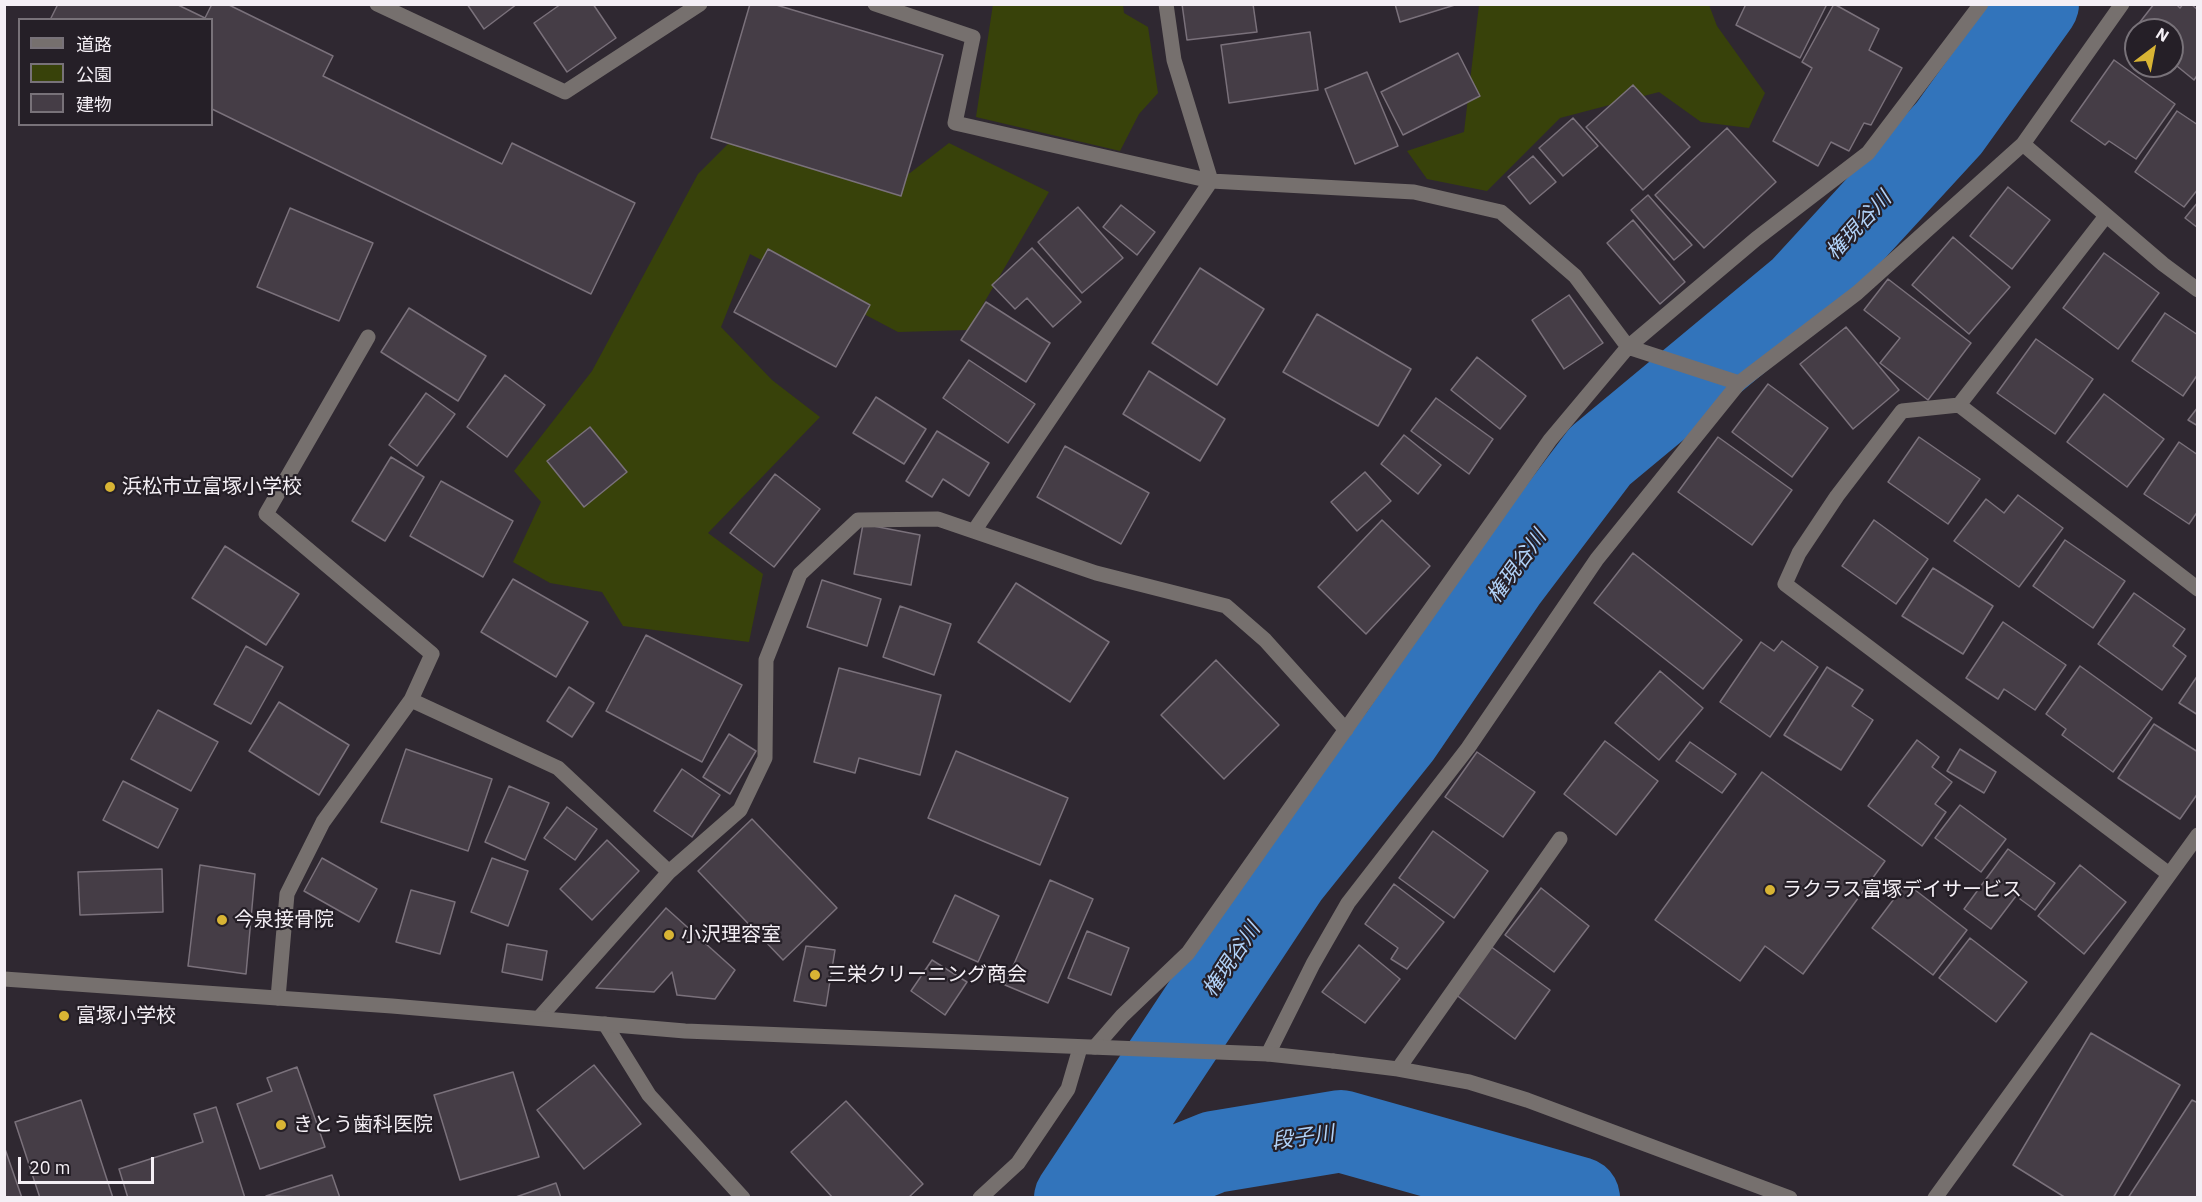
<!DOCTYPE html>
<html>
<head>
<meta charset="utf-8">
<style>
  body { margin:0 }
  #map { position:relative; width:2202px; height:1202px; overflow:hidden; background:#2f2831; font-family:"IBM Plex Sans","Noto Sans JP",sans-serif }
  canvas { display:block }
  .frame { position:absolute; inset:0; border:6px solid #f4eff5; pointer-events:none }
  .legend { position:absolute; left:18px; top:18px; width:195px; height:108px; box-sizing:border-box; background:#251f27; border:2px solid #787279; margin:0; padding:8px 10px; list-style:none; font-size:18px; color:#f4eff5 }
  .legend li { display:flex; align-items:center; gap:12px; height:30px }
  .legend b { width:30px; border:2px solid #787279 }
  .north { position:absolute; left:2124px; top:18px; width:60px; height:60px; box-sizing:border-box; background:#251f27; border:2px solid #787279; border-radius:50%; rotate:32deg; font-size:16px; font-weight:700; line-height:24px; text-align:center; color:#f4eff5 }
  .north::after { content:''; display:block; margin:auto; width:21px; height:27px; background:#d8b434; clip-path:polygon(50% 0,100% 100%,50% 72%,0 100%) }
  .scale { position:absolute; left:18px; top:1157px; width:136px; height:27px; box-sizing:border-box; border:3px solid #f4eff5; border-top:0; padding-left:8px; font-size:18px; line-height:21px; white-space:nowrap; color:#f4eff5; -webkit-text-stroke:4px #251f27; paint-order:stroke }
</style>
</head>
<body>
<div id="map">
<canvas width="2202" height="1202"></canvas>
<div class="frame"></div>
<ul class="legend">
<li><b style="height:8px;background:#76706e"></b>道路</li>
<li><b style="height:16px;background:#38420a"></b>公園</li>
<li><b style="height:16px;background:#453d46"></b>建物</li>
</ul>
<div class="north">N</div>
<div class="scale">20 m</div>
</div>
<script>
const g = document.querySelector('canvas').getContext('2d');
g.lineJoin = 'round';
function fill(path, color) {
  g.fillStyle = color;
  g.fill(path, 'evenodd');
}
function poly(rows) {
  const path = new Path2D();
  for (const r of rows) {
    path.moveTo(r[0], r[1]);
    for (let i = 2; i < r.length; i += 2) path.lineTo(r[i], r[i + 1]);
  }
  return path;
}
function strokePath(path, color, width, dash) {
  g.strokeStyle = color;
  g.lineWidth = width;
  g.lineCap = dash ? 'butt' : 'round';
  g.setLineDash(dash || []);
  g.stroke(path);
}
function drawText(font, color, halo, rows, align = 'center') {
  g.font = font + ' "IBM Plex Sans","Noto Sans JP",sans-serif';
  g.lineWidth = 4.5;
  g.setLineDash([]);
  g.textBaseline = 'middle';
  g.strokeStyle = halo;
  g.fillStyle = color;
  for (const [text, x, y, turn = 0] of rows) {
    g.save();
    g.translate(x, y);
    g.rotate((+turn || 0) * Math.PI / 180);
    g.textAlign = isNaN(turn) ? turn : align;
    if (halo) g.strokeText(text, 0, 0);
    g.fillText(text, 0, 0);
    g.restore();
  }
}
const green = poly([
  [993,4,1123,5,1124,13,1148,27,1158,93,1139,114,1120,151,976,117],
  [1479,5,1709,5,1717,26,1765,93,1749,128,1701,122,1659,92,1560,118,1487,191,1427,179,1407,151,1464,132],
  [730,142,872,186,910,173,949,143,1049,192,968,330,898,332,750,254,721,327,772,380,820,417,708,533,763,574,749,642,623,626,602,592,550,583,513,562,541,502,514,471,592,371,698,174]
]);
const river = poly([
  [1075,1198,1288,876,1400,736,1507,579,1600,456,1801,289,1949,128,2038,4],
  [1100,1198,1214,1152,1341,1131,1579,1198]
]);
const building = poly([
  [58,4,176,4,205,18,212,4,227,4,333,56,323,76,502,164,512,143,635,203,591,294,212,109,212,20,50,20,58,4],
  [467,4,517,4,484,29,467,4],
  [561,4,593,4,616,38,567,72,534,23,561,4],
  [750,4,773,4,943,55,901,196,711,138,750,4],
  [1182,4,1253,4,1257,32,1187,40,1182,4],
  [1395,4,1458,4,1400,22,1395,4],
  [1746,4,1827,4,1800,58,1736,25,1746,4],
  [1834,4,1879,29,1869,50,1902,68,1871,125,1864,123,1849,151,1831,142,1818,166,1773,141,1812,68,1802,62,1834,4],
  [2154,4,2176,4,2180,8,2183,4,2191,4,2198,10,2198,74,2194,80,2172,62,2172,30,2136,30,2136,33,2133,31,2154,4],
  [1310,32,1318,90,1229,103,1221,45,1310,32],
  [1458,53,1480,96,1403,135,1381,92,1458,53],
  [2114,60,2175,104,2136,159,2109,141,2105,145,2071,121,2114,60],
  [1367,72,1398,146,1355,164,1325,89,1367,72],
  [1633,85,1690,147,1643,190,1586,127,1633,85],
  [2177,111,2198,125,2198,189,2184,207,2135,172,2177,111],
  [1573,118,1598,146,1563,176,1539,148,1573,118],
  [1727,128,1776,182,1704,248,1655,195,1727,128],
  [1533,156,1556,182,1530,204,1508,177,1533,156],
  [2008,187,2050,220,2012,269,1970,236,2008,187],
  [1648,195,1692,245,1674,260,1631,210,1648,195],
  [2198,202,2198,228,2185,218,2198,202],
  [1121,205,1155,232,1137,255,1103,227,1121,205],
  [1078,207,1123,258,1082,293,1038,242,1078,207],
  [290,208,373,243,339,321,257,287,290,208],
  [1633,220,1685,282,1660,304,1607,243,1633,220],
  [1953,237,2010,287,1969,334,1912,285,1953,237],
  [1032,248,1081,302,1053,327,1027,298,1015,309,992,285,1032,248],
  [768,249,870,305,836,367,734,312,768,249],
  [2104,253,2159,293,2118,349,2063,308,2104,253],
  [1200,268,1264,309,1217,385,1152,343,1200,268],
  [1888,279,1971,343,1928,400,1880,363,1900,338,1864,310,1888,279],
  [1569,295,1603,343,1564,369,1532,320,1569,295],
  [986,302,1050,343,1026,382,961,340,986,302],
  [409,308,486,356,458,401,381,352,409,308],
  [2165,313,2198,335,2198,374,2183,396,2132,361,2165,313],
  [1317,314,1411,369,1378,426,1283,372,1317,314],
  [1846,327,1899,390,1853,429,1800,364,1846,327],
  [2036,339,2093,379,2055,434,1997,393,2036,339],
  [1477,357,1526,396,1500,429,1451,390,1477,357],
  [969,360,1035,404,1008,443,943,398,969,360],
  [1149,371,1225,419,1200,461,1123,414,1149,371],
  [505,375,545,405,507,457,467,427,505,375],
  [1768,384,1828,428,1792,477,1732,432,1768,384],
  [426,393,455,414,417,466,389,445,426,393],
  [2104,394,2164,439,2127,487,2067,442,2104,394],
  [876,397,926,429,904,464,853,433,876,397],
  [1436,398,1493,439,1469,474,1411,431,1436,398],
  [2198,407,2198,426,2188,420,2198,407],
  [590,427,627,472,584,507,547,461,590,427],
  [937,431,989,463,969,496,943,479,932,497,906,481,937,431],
  [1404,435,1441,465,1418,494,1381,464,1404,435],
  [1718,437,1792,490,1752,545,1678,492,1718,437],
  [1919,437,1980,479,1948,524,1888,482,1919,437],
  [2179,442,2198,455,2198,511,2189,524,2144,494,2179,442],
  [1065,446,1149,493,1121,544,1037,497,1065,446],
  [391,457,424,477,385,541,352,521,391,457],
  [1365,472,1391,501,1357,531,1331,502,1365,472],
  [775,474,820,509,774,567,730,533,775,474],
  [441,481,513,521,483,577,410,536,441,481],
  [2018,495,2063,528,2019,587,1954,541,1986,499,2004,513,2018,495],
  [1382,520,1430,566,1366,634,1318,587,1382,520],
  [1874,520,1928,559,1896,604,1842,566,1874,520],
  [863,524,920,535,911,585,854,574,863,524],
  [2065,540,2125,581,2093,628,2033,586,2065,540],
  [225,546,299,594,266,645,192,598,225,546],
  [1633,553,1742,640,1703,689,1594,603,1633,553],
  [1933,568,1993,606,1963,654,1902,616,1933,568],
  [513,579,588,622,556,677,481,632,513,579],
  [822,580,881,599,867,646,807,627,822,580],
  [1016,583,1109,642,1070,702,978,642,1016,583],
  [2134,593,2185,629,2173,646,2186,656,2162,690,2098,644,2134,593],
  [900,606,951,624,934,675,883,657,900,606],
  [2003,622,2066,665,2035,710,2004,689,1998,699,1966,678,2003,622],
  [646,635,742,685,702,762,606,711,646,635],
  [1782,641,1818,667,1770,737,1720,702,1761,642,1774,651,1782,641],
  [246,646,283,667,251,724,214,704,246,646],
  [1216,660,1279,725,1224,779,1161,715,1216,660],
  [2080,666,2152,718,2113,772,2062,735,2066,729,2046,714,2080,666],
  [1827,667,1863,690,1852,706,1873,720,1841,770,1784,735,1827,667],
  [839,668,941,695,920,775,859,758,855,773,814,762,839,668],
  [1660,671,1703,708,1659,760,1615,723,1660,671],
  [2198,675,2198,715,2179,703,2198,675],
  [569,687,594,703,572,737,547,721,569,687],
  [279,702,349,745,319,795,249,751,279,702],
  [158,710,218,742,191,791,131,759,158,710],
  [2154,724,2198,752,2198,793,2180,819,2118,778,2154,724],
  [729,734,756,751,730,794,703,777,729,734],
  [1917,740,1939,757,1932,767,1952,782,1935,804,1946,812,1922,846,1868,806,1917,740],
  [1605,741,1658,781,1616,835,1564,794,1605,741],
  [1690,742,1736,774,1722,793,1676,761,1690,742],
  [406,749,492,779,468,851,381,822,406,749],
  [1960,749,1996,772,1984,793,1947,771,1960,749],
  [956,751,1068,798,1040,865,928,818,956,751],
  [1477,752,1535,792,1503,837,1445,797,1477,752],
  [682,769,720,795,692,837,654,811,682,769],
  [1762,772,1885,861,1803,974,1765,946,1740,981,1655,920,1762,772],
  [123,781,178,809,158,848,103,820,123,781],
  [509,786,549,803,525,860,485,842,509,786],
  [1960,805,2006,839,1981,872,1935,838,1960,805],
  [567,807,597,829,575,860,544,838,567,807],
  [752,819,837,908,783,960,698,871,752,819],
  [1433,831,1488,871,1454,918,1399,878,1433,831],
  [607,840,639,871,592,920,560,889,607,840],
  [2008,849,2055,883,2035,910,2016,896,1991,929,1964,909,2008,849],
  [322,858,377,889,359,922,304,891,322,858],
  [492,858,528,871,508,926,471,912,492,858],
  [200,865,255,874,246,974,188,966,200,865],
  [2080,865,2126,902,2084,954,2038,916,2080,865],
  [162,869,163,912,80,915,78,872,162,869],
  [1050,880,1093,899,1048,1003,1005,985,1050,880],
  [1906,883,1967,930,1933,975,1872,928,1906,883],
  [1394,884,1444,922,1407,969,1391,959,1398,948,1365,924,1394,884],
  [1541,888,1589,926,1554,972,1505,935,1541,888],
  [411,890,455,902,440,954,396,942,411,890],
  [955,895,999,916,978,962,933,942,955,895],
  [666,908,735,970,715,999,677,995,672,972,654,992,596,988,666,908],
  [1087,931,1129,948,1111,995,1068,978,1087,931],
  [1970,938,2027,982,1996,1022,1939,978,1970,938],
  [507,944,547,951,542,980,502,972,507,944],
  [1359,945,1400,979,1365,1023,1322,992,1359,945],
  [806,946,835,950,826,1006,794,1001,806,946],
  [1490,946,1550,990,1515,1039,1455,994,1490,946],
  [932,960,967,982,945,1015,911,991,932,960],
  [2091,1033,2180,1085,2113,1198,2066,1198,2013,1165,2091,1033],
  [594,1065,641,1124,584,1169,537,1110,594,1065],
  [297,1067,325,1147,260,1169,237,1104,272,1091,267,1078,297,1067],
  [513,1072,539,1157,460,1180,434,1095,513,1072],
  [81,1100,113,1198,40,1198,15,1122,81,1100],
  [2192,1100,2198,1103,2198,1198,2128,1198,2192,1100],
  [846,1101,923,1184,908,1198,833,1198,791,1152,846,1101],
  [216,1107,245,1198,128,1198,119,1169,203,1142,194,1114,216,1107],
  [4,1146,22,1198,4,1198,4,1146],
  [332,1175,340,1198,266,1196,332,1175],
  [556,1183,561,1198,513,1198,556,1183]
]);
const minor = poly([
  [377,4,565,92,700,4],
  [875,4,973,37,955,123,1211,181],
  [1166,4,1174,60,1211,181],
  [2122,4,2023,144,2163,264,2198,290],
  [2106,216,1959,405,2198,589],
  [1959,405,1902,411,1837,496,1799,553,1785,584,2169,874],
  [974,531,1211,181,1414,192,1501,212,1575,276,1628,347,1756,239,1868,153,1981,4],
  [411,700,558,768,669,872],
  [278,998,287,894,323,822,411,700,432,654,266,514,368,337],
  [539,1018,669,872,740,810,765,758,766,660,800,574,858,520,938,519,1096,573,1226,606,1265,640,1346,730],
  [605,1024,649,1095,743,1198],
  [1095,1047,1122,1016,1188,953,1550,440,1628,347,1739,383],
  [1268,1054,1313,964,1348,903,1468,748,1597,559,1739,383,1857,293,2023,144],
  [1333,1061,1398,1069,1469,1082,1527,1100,1790,1198],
  [1398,1069,1560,839],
  [980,1198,1018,1163,1068,1089,1080,1048],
  [1935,1198,2198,835]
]);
const tertiary = poly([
  [4,979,392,1006,685,1031,1268,1054,1333,1061]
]);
const markers = [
  [110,487,6,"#d8b434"],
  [1770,890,6,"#d8b434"],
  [222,920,6,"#d8b434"],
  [669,935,6,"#d8b434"],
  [815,975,6,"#d8b434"],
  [64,1016,6,"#d8b434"],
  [281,1125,6,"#d8b434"]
];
const poiNames = [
  ["浜松市立富塚小学校",122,487],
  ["ラクラス富塚デイサービス",1782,890],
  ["今泉接骨院",234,920],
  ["小沢理容室",681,935],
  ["三栄クリーニング商会",827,975],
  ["富塚小学校",76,1016],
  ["きとう歯科医院",293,1125]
];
const waterNames = [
  ["権現谷川",1859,226,-47],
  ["権現谷川",1517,567,-54],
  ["権現谷川",1232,960,-56],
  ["段子川",1303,1138,-8]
];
fill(green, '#38420a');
strokePath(river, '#3274bb', 82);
fill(building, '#453d46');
strokePath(building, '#7a717b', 1.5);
strokePath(minor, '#76706e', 15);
strokePath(tertiary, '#76706e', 15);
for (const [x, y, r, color] of markers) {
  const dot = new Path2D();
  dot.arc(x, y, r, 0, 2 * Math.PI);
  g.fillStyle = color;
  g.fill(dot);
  strokePath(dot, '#251f27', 2);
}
drawText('20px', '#f4eff5', '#251f27', poiNames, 'left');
drawText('italic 21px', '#b1d2f8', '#251f27', waterNames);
</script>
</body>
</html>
